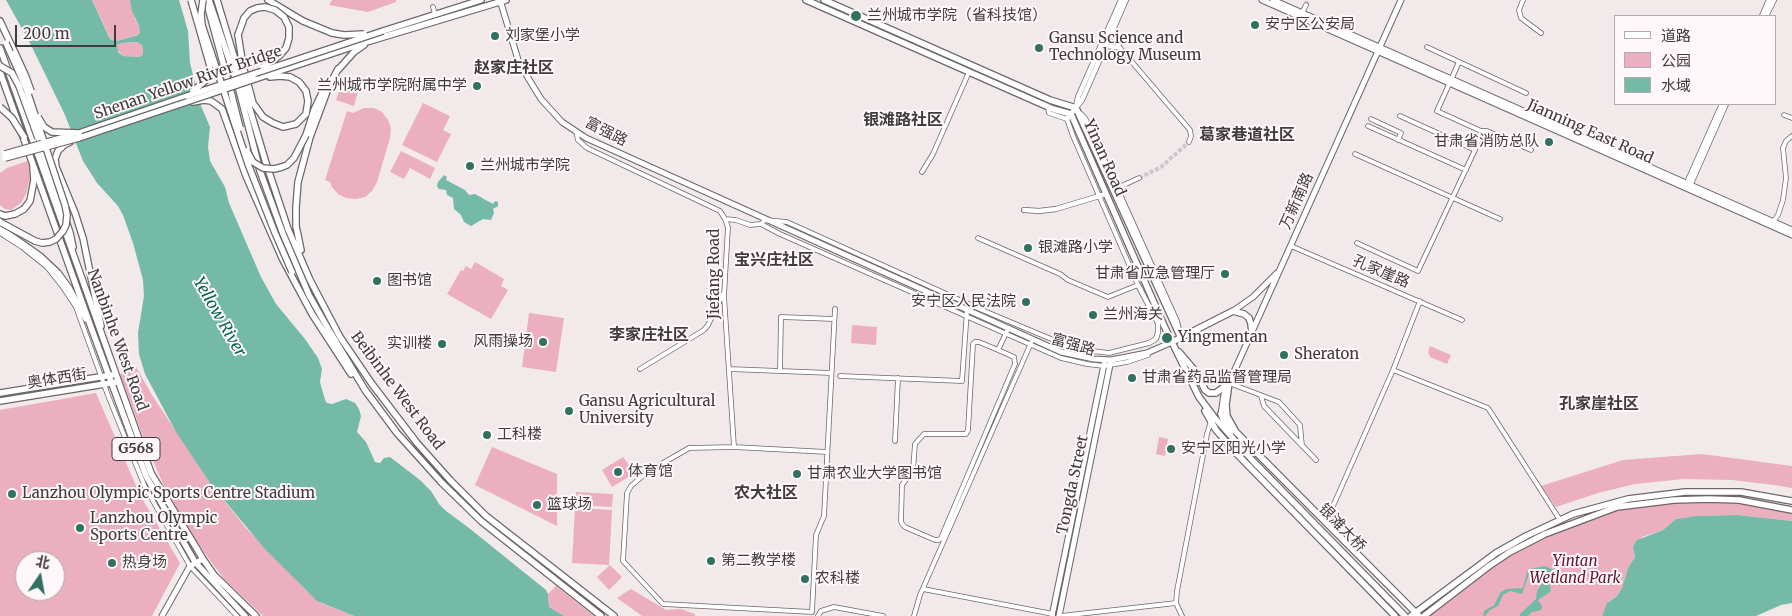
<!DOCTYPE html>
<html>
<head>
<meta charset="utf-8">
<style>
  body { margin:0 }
  #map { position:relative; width:1792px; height:616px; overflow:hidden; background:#f2e9eb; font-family:Merriweather,"Noto Sans SC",serif }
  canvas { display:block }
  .legend { position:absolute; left:1614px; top:15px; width:162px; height:90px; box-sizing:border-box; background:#fff7f9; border:1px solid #b2acae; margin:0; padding:6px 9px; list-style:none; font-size:15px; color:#3f3c3d }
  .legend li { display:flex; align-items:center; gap:10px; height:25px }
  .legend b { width:25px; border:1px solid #b2acae }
  .north { position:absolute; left:15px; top:551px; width:50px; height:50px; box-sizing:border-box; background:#fff7f9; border:1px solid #b2acae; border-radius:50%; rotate:12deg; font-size:14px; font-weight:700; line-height:20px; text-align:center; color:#3f3c3d }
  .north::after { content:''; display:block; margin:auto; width:18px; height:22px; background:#307161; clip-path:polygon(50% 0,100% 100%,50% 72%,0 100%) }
  .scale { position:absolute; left:15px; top:25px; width:101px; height:22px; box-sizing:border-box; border:2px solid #3f3c3d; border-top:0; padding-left:6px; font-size:15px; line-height:18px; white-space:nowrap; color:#3f3c3d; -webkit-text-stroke:4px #fff7f9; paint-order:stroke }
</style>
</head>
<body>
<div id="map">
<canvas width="1792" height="616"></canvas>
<ul class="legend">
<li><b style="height:6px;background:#fff"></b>道路</li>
<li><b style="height:14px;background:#ebafbf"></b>公园</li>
<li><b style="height:14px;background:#74baa7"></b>水域</li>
</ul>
<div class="north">北</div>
<div class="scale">200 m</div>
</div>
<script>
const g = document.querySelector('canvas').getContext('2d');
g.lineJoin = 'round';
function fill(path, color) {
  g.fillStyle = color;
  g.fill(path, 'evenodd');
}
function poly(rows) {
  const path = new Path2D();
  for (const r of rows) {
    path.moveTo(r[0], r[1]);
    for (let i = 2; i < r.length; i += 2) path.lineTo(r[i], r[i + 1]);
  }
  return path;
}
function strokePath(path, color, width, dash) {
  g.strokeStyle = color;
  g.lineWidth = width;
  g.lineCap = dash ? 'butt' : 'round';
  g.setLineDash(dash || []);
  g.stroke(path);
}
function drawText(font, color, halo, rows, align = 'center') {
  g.font = font + ' Merriweather,"Noto Sans SC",serif';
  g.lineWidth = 4;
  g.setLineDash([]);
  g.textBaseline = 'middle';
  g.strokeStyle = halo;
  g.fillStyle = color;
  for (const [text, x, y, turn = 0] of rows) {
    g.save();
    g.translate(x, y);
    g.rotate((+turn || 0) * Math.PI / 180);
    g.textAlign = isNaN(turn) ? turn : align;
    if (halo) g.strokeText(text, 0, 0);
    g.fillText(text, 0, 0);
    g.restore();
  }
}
const green = poly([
  [92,0,130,0,135,19,139,26,140,34,117,41,111,40],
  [332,0,396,0,396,2,368,12,329,5],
  [139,42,142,45,143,50,143,54,140,57,123,56,116,49,117,45,121,43],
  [342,83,359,88,354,106,336,100],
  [423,103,450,116,443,130,451,134,437,162,402,145],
  [364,108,374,108,382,112,388,120,391,128,390,138,377,182,372,191,365,197,356,199,346,198,338,194,332,187,330,182,325,180,347,111,353,113],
  [401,151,435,168,430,179,410,168,404,179,390,172],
  [30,160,30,179,26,194,21,203,11,210,5,209,0,205,0,173,7,168],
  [475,262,504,279,501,286,508,290,491,319,447,294,461,270,463,271,466,266,471,269],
  [529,313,564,318,556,372,522,367],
  [852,325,877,327,876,345,851,343],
  [1430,346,1451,355,1447,364,1430,357,1428,352],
  [136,367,152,395,210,483,246,528,307,591,321,603,354,616,263,616,224,579,195,540,164,486,146,445,120,374],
  [96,393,140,495,180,563,152,616,0,616,0,410],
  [25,561,55,561,55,591,25,591],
  [1159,437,1168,439,1165,456,1156,454],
  [492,447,557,474,557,526,475,485],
  [1702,454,1792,466,1792,488,1774,485,1732,480,1684,479,1635,484,1598,493,1556,507,1541,486,1623,460],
  [623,457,635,473,612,487,602,470],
  [576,492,613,494,612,507,576,505],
  [1674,500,1739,500,1792,510,1792,521,1737,515,1696,516,1676,519,1663,530,1642,537,1634,549,1635,557,1628,568,1622,588,1617,596,1609,601,1602,616,1425,616,1489,566,1545,534,1613,509],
  [575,508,612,510,609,565,572,563],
  [610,565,622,577,609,590,597,577],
  [556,586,594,616,564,616,552,609,549,607,548,594],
  [631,589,666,610,681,609,695,614,695,616,642,616,617,598]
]);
const water = poly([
  [6,0,92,0,109,37,111,40,117,41,138,35,140,33,139,26,132,11,130,0,179,0,188,31,190,63,201,106,210,127,208,147,210,161,225,187,229,203,261,277,276,304,305,339,318,358,322,369,320,382,325,400,327,403,332,404,346,399,355,403,359,409,361,416,357,432,366,442,375,462,380,463,384,458,390,457,420,480,431,491,439,504,446,511,469,528,546,590,548,594,549,607,564,616,354,616,317,601,264,548,210,483,176,432,145,374,139,354,138,333,144,296,143,280,133,243,123,215,118,206,97,183,83,161,65,115,30,43],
  [137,42,142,45,143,50,143,54,140,57,123,56,118,52,117,45,121,43],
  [444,175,447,177,446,180,465,190,469,195,475,194,493,204,495,201,498,202,498,206,493,209,494,213,491,220,483,219,471,226,464,222,461,215,454,209,453,198,447,195,446,190,439,189,437,186,438,182],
  [1737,515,1792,521,1792,603,1781,605,1756,616,1602,616,1607,603,1617,596,1622,588,1628,568,1635,557,1633,546,1637,540,1663,530,1676,519,1696,516],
  [1545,566,1554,570,1555,578,1549,585,1551,588,1550,592,1538,600,1542,606,1541,610,1532,612,1528,616,1520,616,1520,614,1536,599,1537,591,1548,574,1536,573,1529,574,1522,594,1510,591,1503,595,1498,606,1490,610,1485,616,1483,616,1484,611,1494,605,1500,593,1506,589,1523,588,1527,572,1530,569]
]);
const minorTunnel = poly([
  [1306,5,1308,0],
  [1139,178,1161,167,1189,142]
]);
const minor = poly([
  [1523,0,1519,10,1521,18,1541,33],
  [433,7,435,14],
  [1302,13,1306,5],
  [1111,33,1120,48,1190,130,1191,136,1189,142],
  [1106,46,1120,48],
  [1427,47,1526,93],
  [1459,62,1437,111,1481,131,1487,131,1531,150],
  [1080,113,1085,118,1093,134,1177,321,1179,329],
  [1784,115,1792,118],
  [1371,119,1401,133,1398,140],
  [1368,126,1466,170],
  [576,131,578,140,587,148,720,211,725,219,728,227,724,296,734,447],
  [1474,149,1483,131],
  [1355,154,1500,219],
  [922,172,933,154,969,72],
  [1117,188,1139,178],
  [725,219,736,220,750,225,761,224,765,220,787,222,982,310,1075,349,1109,353,1149,343],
  [1773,222,1778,215,1783,200,1786,178,1783,148,1786,141,1792,136],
  [761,224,780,234,1061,358,1087,364,1104,366,1127,362,1148,355],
  [0,233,22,247,47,267,62,286,76,307,109,398,145,487,190,566,237,616],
  [978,238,1060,274,1068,280,1108,297,1138,285,1073,136,1067,119,1049,113,1048,107],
  [1357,243,1418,271,1475,150,1400,116],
  [1291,246,1462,320],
  [998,350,1014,357,1015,364,941,538,939,540,935,540,905,527,902,524,901,521,902,485,913,470,915,444,924,434,966,434,968,430,973,344,975,342,979,342,998,350,1008,329],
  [640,369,704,330,708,325,723,294],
  [729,369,831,373],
  [1393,370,1488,408,1560,520],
  [780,371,781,317,834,319],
  [840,376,962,381,967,310],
  [1229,383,1279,402,1300,425,1302,446],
  [1261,396,1264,406,1316,460],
  [895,441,898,378],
  [827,452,734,447,689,448,646,473,631,486,627,493,623,561,663,604,812,612,816,535,824,516,835,309],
  [1326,522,1393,370,1420,301],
  [923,589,1053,614],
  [818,616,821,611,834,607,883,616],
  [914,616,920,595,1031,343],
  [1061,616,1176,603],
  [1182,616,1176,603,1177,591,1207,434,1211,421]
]);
const tertiary = poly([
  [1762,16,1769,0],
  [1766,16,1774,0],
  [1076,107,1078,97,1121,0],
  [1067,119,1082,100,1126,0],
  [1686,185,1722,104],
  [1689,188,1726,104],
  [1024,210,1039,211,1056,209,1106,194],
  [1138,285,1158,323,1158,332,1156,339,1149,343]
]);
const secondary = poly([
  [500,0,519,63,541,99,562,122,586,138,1061,352,1094,359,1111,360,1147,353,1172,342],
  [1262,0,1792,235],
  [1273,0,1792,230],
  [1233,311,1253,297,1277,273],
  [1221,414,1224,394,1401,0],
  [162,616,190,566,203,559],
  [1052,616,1105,360],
  [1059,616,1111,360]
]);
const primary = poly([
  [206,0,232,96],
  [209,0,238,86,260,171,283,234,309,295,330,332,365,390,397,433,442,483,481,521,601,616],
  [217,0,266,163,288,229,310,280,340,337,372,384,417,443,450,480,486,516,614,616],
  [268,0,303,21],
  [806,0,1053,109,1071,114,1166,330,1199,397,1214,417,1253,461,1405,616],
  [824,0,1050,100,1076,108,1181,338],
  [0,21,15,53],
  [383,31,481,0],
  [238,35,243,66,253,103,263,117,273,123,283,127,296,124,306,114,308,101,306,91,299,82,290,77,280,76,270,77],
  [337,71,354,52,364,45],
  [255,79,370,41,506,0],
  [193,102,204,100,211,101,222,109,246,176,282,258,312,314,351,374],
  [79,133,187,96],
  [306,135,314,110,323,91],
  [70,142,64,145,58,151,55,159,56,167,75,213,83,238,101,326],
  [40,144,70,233,73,247],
  [0,214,5,216,15,214,24,209,30,201,34,180,33,167],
  [0,228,40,256,58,273,69,288,86,319],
  [301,250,296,226,296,207,298,182,310,137,329,86,338,69],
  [1172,342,1233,311,1244,314,1249,318,1251,324,1252,333],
  [1179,352,1197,373,1205,390,1209,393,1216,393,1229,383],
  [1229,383,1226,405,1227,416,1236,432,1419,616],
  [0,393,112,375],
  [0,401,117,382],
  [1205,411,1216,430,1236,453,1395,616],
  [1221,414,1224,421,1232,431],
  [1411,616,1496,553,1526,536,1573,514,1628,499,1685,492,1741,492,1792,501],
  [1424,616,1489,566,1510,552,1545,534,1617,507,1674,500,1709,499,1739,500,1792,510]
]);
const trunk = poly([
  [0,48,151,473,203,559,214,575,256,616],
  [0,72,92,330,146,476,195,562,245,616]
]);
const primaryBridge = poly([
  [191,0,210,66,209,74,205,81,193,91],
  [203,0,201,14,202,25,248,164,275,233,292,272],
  [303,21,332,33,344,35,364,34],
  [238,35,244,18,250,11,257,8,265,7,275,10,284,17,289,27,289,38,286,48,279,56,263,67],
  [15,53,26,77,31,91],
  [0,66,12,73,19,86,38,138],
  [187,96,383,31],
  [232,96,240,128],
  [0,107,12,118,24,137],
  [38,117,44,127,52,132,79,133],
  [247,151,253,162,263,168,274,169,282,167,287,165,294,158,306,135],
  [5,154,72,135],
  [5,158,79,138,255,79],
  [0,222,35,241,42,243,50,242,56,239,63,231,66,225,67,215,65,205,26,88,6,43]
]);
const markers = [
  [856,16,6,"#307161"],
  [1255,25,5,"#307161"],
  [495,36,5,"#307161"],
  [1039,48,5,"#307161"],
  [477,86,5,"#307161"],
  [1549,142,5,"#307161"],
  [470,166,5,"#307161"],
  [1028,248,5,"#307161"],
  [1225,274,5,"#307161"],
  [377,281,5,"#307161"],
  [1026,302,5,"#307161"],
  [1093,315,5,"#307161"],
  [1167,338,6,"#307161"],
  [543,342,5,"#307161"],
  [442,344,5,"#307161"],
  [1284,355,5,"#307161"],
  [1132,378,5,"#307161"],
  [569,411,5,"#307161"],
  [487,435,5,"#307161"],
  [1171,449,5,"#307161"],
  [618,472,5,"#307161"],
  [797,474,5,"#307161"],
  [12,494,5,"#307161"],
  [537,505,5,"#307161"],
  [80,528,5,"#307161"],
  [711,561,5,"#307161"],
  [112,563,5,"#307161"],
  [805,579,5,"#307161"]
];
const shields = [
  [136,449,48]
];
const shieldNames = [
  ["G568",136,449]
];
const poiNames = [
  ["兰州城市学院（省科技馆）",867,16],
  ["安宁区公安局",1265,25],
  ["刘家堡小学",505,36],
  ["Gansu Science and",1049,39],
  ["Technology Museum",1049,56],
  ["兰州城市学院附属中学",467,86,"right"],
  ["甘肃省消防总队",1539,142,"right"],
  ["兰州城市学院",480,166],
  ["银滩路小学",1038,248],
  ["甘肃省应急管理厅",1215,274,"right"],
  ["图书馆",387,281],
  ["安宁区人民法院",1016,302,"right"],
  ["兰州海关",1103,315],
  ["Yingmentan",1178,338],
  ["风雨操场",533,342,"right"],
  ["实训楼",432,344,"right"],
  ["Sheraton",1294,355],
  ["甘肃省药品监督管理局",1142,378],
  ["Gansu Agricultural",579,402],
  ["University",579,419],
  ["工科楼",497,435],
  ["安宁区阳光小学",1181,449],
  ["体育馆",628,472],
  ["甘肃农业大学图书馆",807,474],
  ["Lanzhou Olympic Sports Centre Stadium",22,494],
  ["篮球场",547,505],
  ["Lanzhou Olympic",90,519],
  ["Sports Centre",90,536],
  ["第二教学楼",721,561],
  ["热身场",122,563],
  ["农科楼",815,579]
];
const streetNames = [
  ["Shenan Yellow River Bridge",188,83,-19],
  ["富强路",606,132,27],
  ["Jianning East Road",1590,132,24],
  ["Yinan Road",1104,158,66],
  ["万新南路",1297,201,-66],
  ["孔家崖路",1381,272,23],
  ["Jiefang Road",715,274,-90],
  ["Nanbinhe West Road",117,340,70],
  ["富强路",1073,345,16],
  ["奥体西街",57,379,-9],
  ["Beibinhe West Road",397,391,53],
  ["Tongda Street",1073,485,-78],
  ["银滩大桥",1342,528,46]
];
const parkNames = [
  ["Yintan",1575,562],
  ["Wetland Park",1575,579]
];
const neighbourhoodNames = [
  ["赵家庄社区",514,68],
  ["银滩路社区",903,120],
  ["葛家巷道社区",1247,135],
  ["宝兴庄社区",774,260],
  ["李家庄社区",649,335],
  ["孔家崖社区",1599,404],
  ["农大社区",766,493]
];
const waterNames = [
  ["Yellow River",219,317,60]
];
fill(green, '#ebafbf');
fill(water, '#74baa7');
strokePath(minorTunnel, '#cec6c8', 4, [4, 2]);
strokePath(minor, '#6d6668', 5.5);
strokePath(tertiary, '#6d6668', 6);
strokePath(secondary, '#6d6668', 7);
strokePath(primary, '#6d6668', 8);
strokePath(trunk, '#6d6668', 8);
strokePath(minor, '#fff', 4);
strokePath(tertiary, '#fff', 4.5);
strokePath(secondary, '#fff', 5);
strokePath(primary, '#fff', 5.5);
strokePath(trunk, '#fff', 5.5);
strokePath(primaryBridge, '#6d6668', 8, []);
strokePath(primaryBridge, '#fff', 5.5);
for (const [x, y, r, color] of markers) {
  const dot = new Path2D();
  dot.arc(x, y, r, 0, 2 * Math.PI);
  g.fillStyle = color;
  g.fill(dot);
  strokePath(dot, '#fff7f9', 2);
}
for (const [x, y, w] of shields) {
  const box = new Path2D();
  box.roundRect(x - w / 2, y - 11.5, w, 23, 4);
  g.fillStyle = '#fff7f9';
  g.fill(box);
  strokePath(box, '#3f3c3d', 1);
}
drawText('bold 14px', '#3f3c3d', null, shieldNames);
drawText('15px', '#3f3c3d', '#fff7f9', poiNames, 'left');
drawText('15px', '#3f3c3d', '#fff7f9', streetNames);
drawText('italic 15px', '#5f1733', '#fff7f9', parkNames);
drawText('bold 16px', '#3f3c3d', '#fff7f9', neighbourhoodNames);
drawText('italic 16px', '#006452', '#fff7f9', waterNames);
</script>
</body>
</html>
